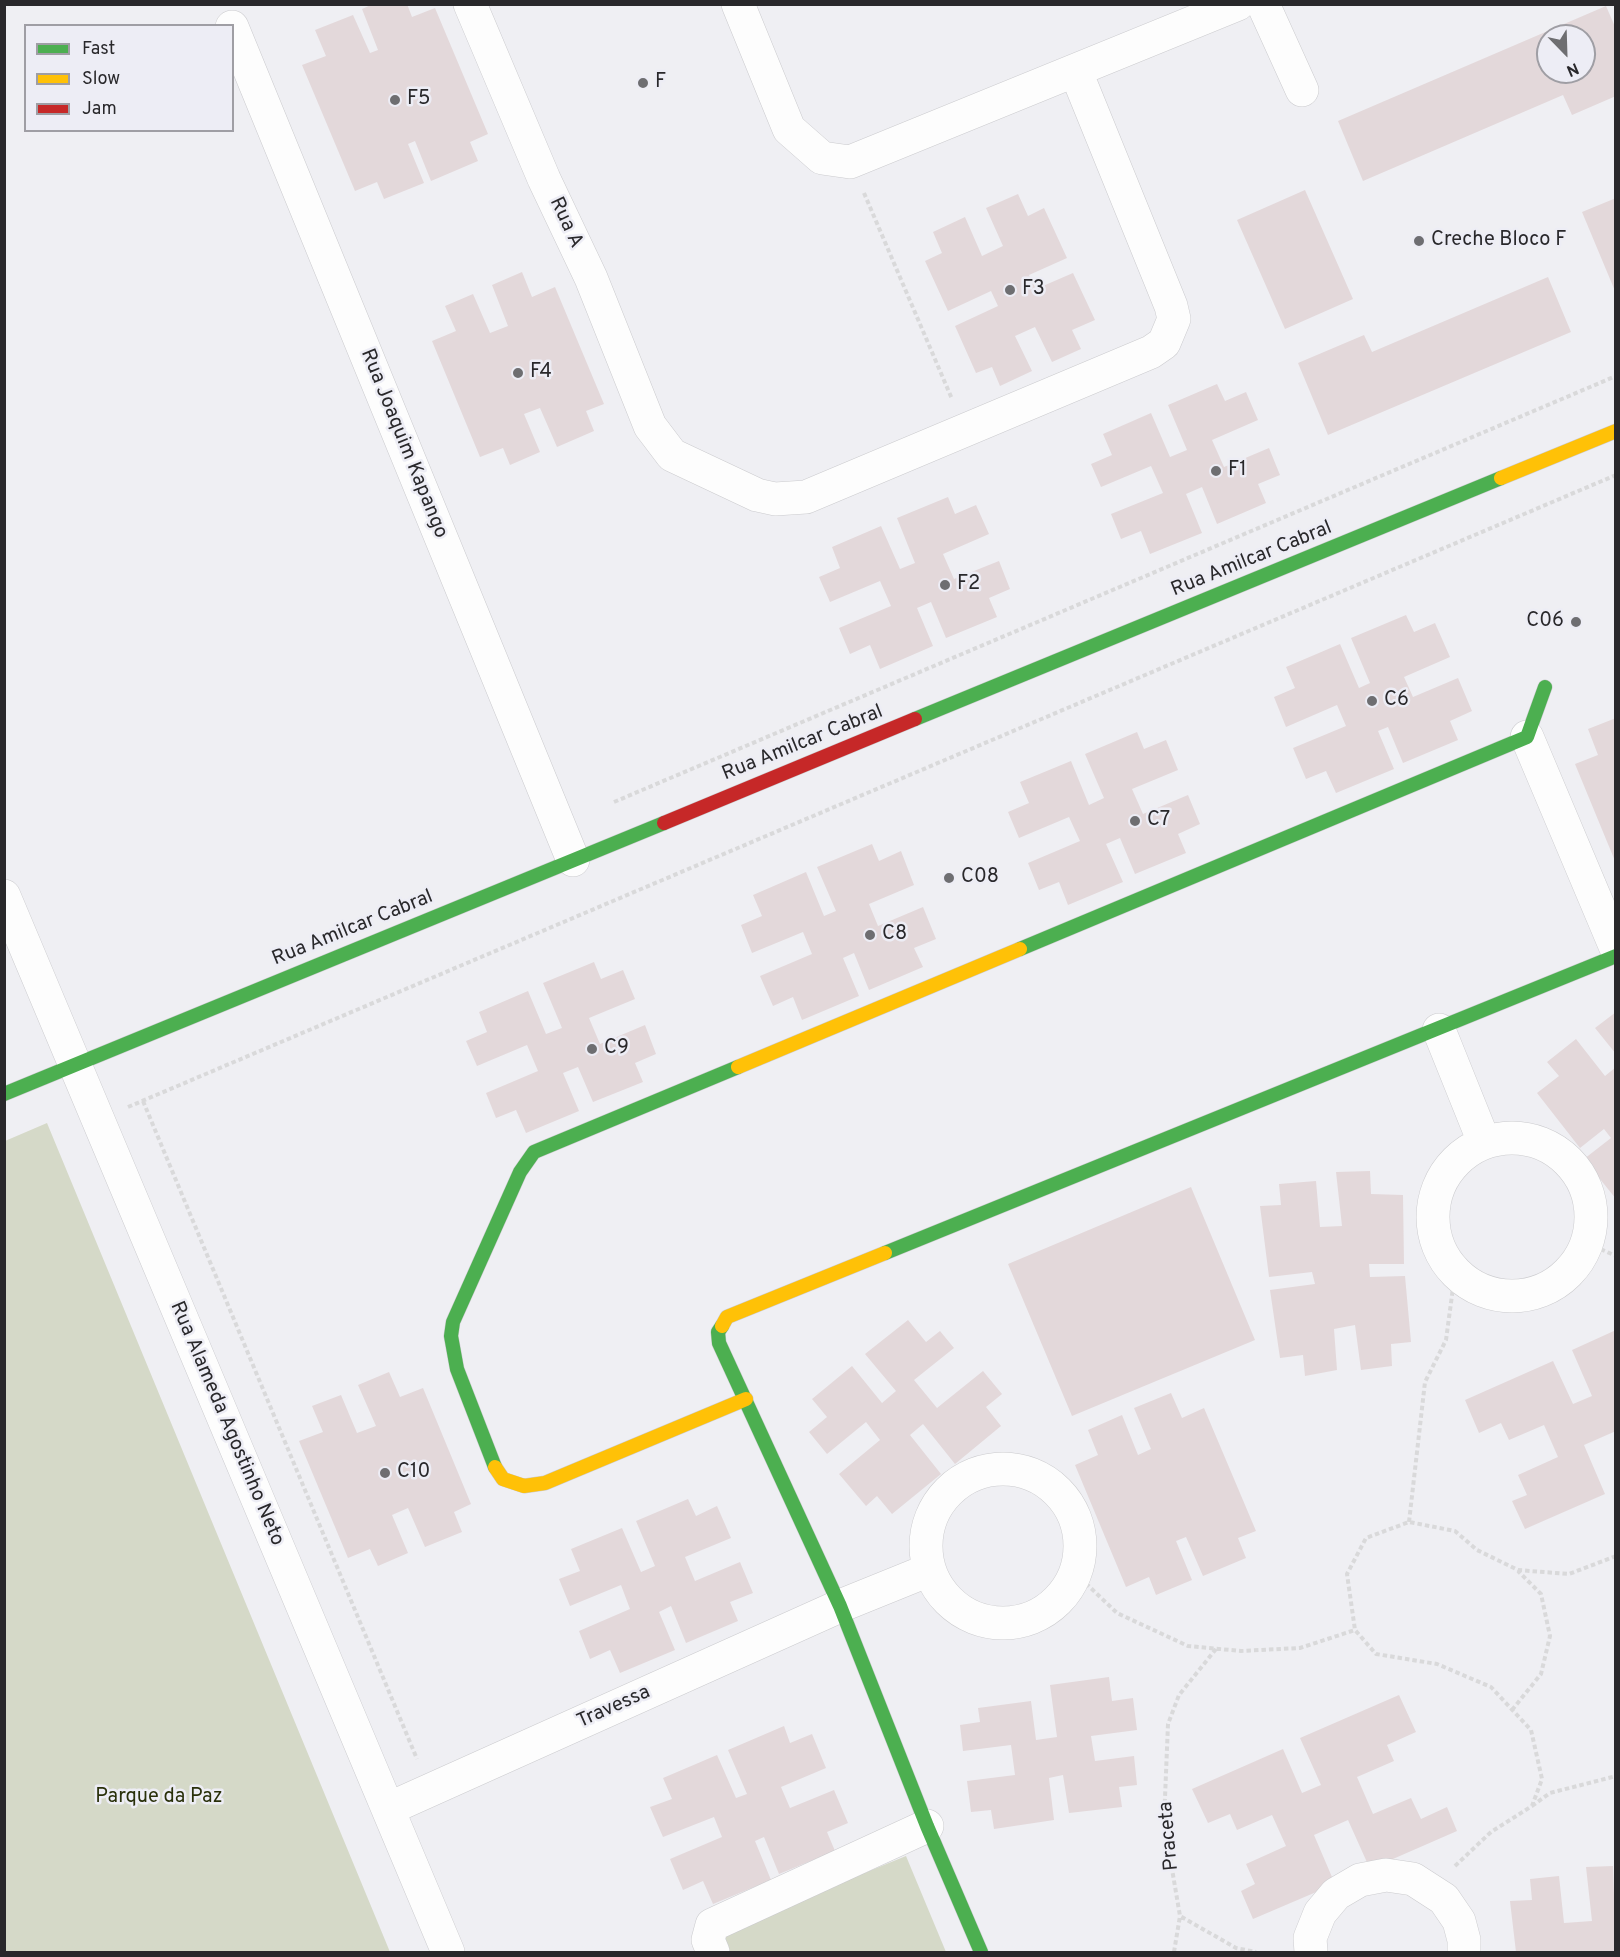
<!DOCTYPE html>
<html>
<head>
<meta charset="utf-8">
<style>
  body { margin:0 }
  #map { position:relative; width:1620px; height:1957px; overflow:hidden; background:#efeff3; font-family:Overpass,sans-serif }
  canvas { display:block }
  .frame { position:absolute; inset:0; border:6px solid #29282b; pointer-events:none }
  .legend { position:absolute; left:24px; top:24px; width:210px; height:108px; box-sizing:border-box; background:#ededf5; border:2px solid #9f9ea4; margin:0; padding:8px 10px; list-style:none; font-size:18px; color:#29282b }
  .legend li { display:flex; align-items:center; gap:12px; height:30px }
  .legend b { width:30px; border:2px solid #9f9ea4 }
  .north { position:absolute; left:1536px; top:24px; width:60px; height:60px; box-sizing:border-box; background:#ededf5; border:2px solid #9f9ea4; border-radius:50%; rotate:157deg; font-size:16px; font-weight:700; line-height:24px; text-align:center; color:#29282b }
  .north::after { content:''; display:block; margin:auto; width:21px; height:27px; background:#6e6e71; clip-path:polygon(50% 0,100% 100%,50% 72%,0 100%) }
</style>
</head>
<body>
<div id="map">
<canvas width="1620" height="1957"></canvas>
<div class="frame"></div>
<ul class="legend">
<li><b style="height:8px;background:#4caf50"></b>Fast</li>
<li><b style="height:8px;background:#ffc107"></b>Slow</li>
<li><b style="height:8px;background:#c62828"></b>Jam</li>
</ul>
<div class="north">N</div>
</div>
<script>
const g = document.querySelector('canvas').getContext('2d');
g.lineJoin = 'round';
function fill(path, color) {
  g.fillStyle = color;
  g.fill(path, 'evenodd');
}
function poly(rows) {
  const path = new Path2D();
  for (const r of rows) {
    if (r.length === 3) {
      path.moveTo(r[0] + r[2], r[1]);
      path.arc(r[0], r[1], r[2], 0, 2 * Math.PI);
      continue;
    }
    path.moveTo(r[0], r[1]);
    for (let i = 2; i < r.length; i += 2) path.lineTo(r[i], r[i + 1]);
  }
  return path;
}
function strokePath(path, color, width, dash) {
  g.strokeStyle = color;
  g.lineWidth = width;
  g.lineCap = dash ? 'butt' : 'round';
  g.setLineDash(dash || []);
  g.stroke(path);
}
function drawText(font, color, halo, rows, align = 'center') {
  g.font = font + ' Overpass,sans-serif';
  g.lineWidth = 5;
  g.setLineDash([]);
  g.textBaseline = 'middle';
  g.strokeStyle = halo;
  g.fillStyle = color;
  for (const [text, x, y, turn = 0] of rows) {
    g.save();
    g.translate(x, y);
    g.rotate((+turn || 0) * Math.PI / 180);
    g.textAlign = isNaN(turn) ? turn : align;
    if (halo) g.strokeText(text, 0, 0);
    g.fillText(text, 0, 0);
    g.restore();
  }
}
const green = poly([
  [47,1123,390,1952,5,1952,5,1141],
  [906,1856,946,1952,728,1952,720,1932]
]);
const building = poly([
  [373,4,407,4,412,17,435,8,488,134,470,142,478,161,431,181,415,141,408,144,424,183,384,199,377,182,355,191,302,65,326,56,315,30,353,15,370,53,378,50,362,9],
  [1606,6,1616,29,1616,96,1572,115,1563,95,1363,181,1338,121],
  [1548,36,1584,36,1584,72,1548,72],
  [1305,190,1353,299,1285,329,1237,220],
  [1018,194,1028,216,1044,208,1067,258,1029,275,1036,289,1073,273,1095,320,1072,330,1081,349,1052,362,1035,327,1015,336,1032,371,1000,386,992,367,976,373,955,326,998,306,991,291,948,311,925,261,942,253,933,232,965,217,982,256,1003,246,986,208],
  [1616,198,1616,291,1615,291,1582,212],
  [522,272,532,297,555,287,604,404,586,411,594,431,557,447,540,408,524,414,540,452,510,465,503,448,480,457,432,341,456,331,445,306,473,294,490,333,508,326,492,285],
  [1548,277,1571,332,1328,435,1298,363,1364,335,1372,352],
  [1217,384,1225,401,1246,392,1258,420,1212,440,1224,467,1269,448,1280,475,1258,484,1266,503,1217,524,1202,487,1186,494,1202,533,1150,554,1141,531,1121,539,1111,514,1163,493,1151,466,1101,487,1091,464,1112,455,1103,434,1151,413,1170,457,1187,450,1168,405],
  [948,497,955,514,976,505,989,534,943,554,954,579,999,561,1010,589,989,598,997,617,946,638,931,602,917,608,933,646,880,669,870,645,850,654,839,628,891,606,880,581,830,602,819,577,840,568,832,547,881,526,900,569,915,563,897,518],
  [1406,615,1414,632,1435,623,1450,657,1404,677,1413,697,1458,678,1472,711,1450,721,1458,740,1403,763,1388,727,1378,731,1394,769,1336,793,1326,771,1306,779,1293,748,1346,726,1337,705,1286,727,1274,697,1295,688,1286,667,1340,644,1359,688,1370,683,1351,638],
  [1616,718,1616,861,1615,861,1575,764,1598,755,1588,729],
  [1137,732,1144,749,1166,740,1178,770,1132,789,1143,814,1188,795,1200,824,1178,834,1186,853,1135,874,1120,838,1106,844,1123,882,1068,905,1059,882,1039,890,1028,863,1080,841,1069,817,1019,838,1008,812,1029,803,1020,782,1071,761,1089,805,1104,798,1085,754],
  [872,844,879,861,901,851,914,885,869,904,878,926,923,907,936,939,914,948,923,967,869,990,854,953,843,958,859,996,802,1020,793,997,773,1006,760,976,812,954,803,932,752,953,741,925,762,916,753,895,806,872,824,916,836,911,817,867],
  [594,962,601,979,623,970,635,999,589,1018,600,1044,645,1025,656,1054,635,1063,643,1082,593,1102,578,1067,563,1073,579,1111,526,1133,516,1110,496,1118,486,1093,538,1071,527,1045,477,1066,466,1041,487,1032,479,1012,528,991,546,1034,562,1028,543,983],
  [1616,1012,1616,1054,1595,1028],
  [1576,1039,1605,1076,1616,1067,1616,1199,1584,1159,1611,1138,1604,1129,1580,1148,1537,1093,1559,1076,1547,1062],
  [1370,1171,1371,1194,1403,1195,1404,1264,1369,1264,1370,1277,1405,1276,1411,1342,1391,1344,1392,1366,1361,1370,1355,1325,1334,1329,1337,1370,1305,1376,1303,1355,1280,1358,1270,1290,1315,1284,1312,1272,1269,1277,1260,1206,1281,1205,1279,1184,1316,1181,1320,1227,1342,1226,1336,1172],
  [1191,1187,1255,1340,1072,1416,1008,1264],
  [908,1320,926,1342,940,1331,954,1348,914,1380,937,1408,983,1371,1002,1394,986,1407,1001,1426,955,1464,923,1424,910,1435,941,1474,892,1514,877,1496,866,1506,839,1474,880,1440,866,1422,827,1454,809,1432,827,1417,812,1399,852,1366,882,1403,896,1391,865,1354],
  [1616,1330,1616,1431,1584,1445,1605,1494,1525,1529,1512,1501,1527,1495,1518,1475,1558,1457,1544,1425,1509,1440,1501,1423,1479,1433,1465,1400,1553,1361,1573,1404,1592,1396,1572,1350],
  [389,1372,400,1397,423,1388,471,1504,454,1512,462,1532,425,1547,408,1508,392,1515,408,1553,378,1566,370,1549,348,1558,299,1441,323,1432,312,1406,341,1395,357,1433,376,1426,358,1385],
  [1171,1393,1182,1418,1204,1408,1256,1531,1238,1538,1246,1558,1203,1576,1186,1537,1176,1541,1192,1580,1156,1595,1149,1577,1126,1587,1075,1465,1098,1455,1088,1430,1122,1415,1138,1455,1151,1449,1134,1408],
  [688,1499,696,1516,717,1506,731,1538,685,1557,695,1581,740,1562,753,1593,730,1602,738,1621,686,1643,671,1606,659,1612,675,1650,620,1673,610,1650,590,1659,579,1631,630,1609,621,1585,570,1606,559,1579,580,1571,571,1549,622,1528,641,1572,655,1566,636,1521],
  [1109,1677,1112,1701,1133,1698,1137,1730,1091,1736,1095,1761,1134,1756,1137,1785,1119,1787,1122,1807,1069,1813,1063,1775,1049,1778,1054,1820,994,1829,991,1810,971,1812,967,1781,1015,1775,1011,1745,963,1751,960,1725,980,1722,978,1708,1031,1701,1036,1740,1057,1737,1050,1685],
  [1399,1695,1416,1732,1387,1745,1394,1761,1357,1777,1373,1814,1411,1798,1421,1819,1447,1807,1457,1831,1370,1869,1348,1820,1314,1835,1335,1884,1253,1919,1241,1891,1255,1884,1246,1864,1286,1846,1272,1815,1237,1830,1230,1814,1208,1823,1192,1789,1283,1749,1302,1793,1321,1785,1300,1738],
  [784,1726,790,1743,812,1734,826,1768,781,1787,790,1808,834,1790,848,1823,827,1832,835,1851,779,1874,764,1837,755,1841,771,1880,713,1904,703,1881,683,1890,670,1859,722,1837,714,1817,663,1837,650,1807,672,1799,663,1778,717,1755,736,1798,747,1794,728,1750],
  [1613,1866,1616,1952,1516,1952,1510,1901,1532,1900,1530,1879,1559,1876,1564,1923,1592,1921,1586,1867]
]);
const path = poly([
  [864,193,952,399],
  [614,802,1616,376],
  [143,1101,417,1759],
  [128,1107,1616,475],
  [1587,1243,1616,1256],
  [1409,1522,1425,1382,1446,1340,1455,1273],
  [1075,1573,1117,1613,1188,1646,1241,1651,1300,1648,1355,1630],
  [1216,1649,1179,1695,1168,1724,1164,1822,1180,1916,1236,1948,1256,1952],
  [1512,1710,1541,1674,1550,1636,1541,1594,1518,1571],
  [1532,1806,1550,1793,1616,1776],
  [1455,1866,1491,1832,1532,1806,1542,1779,1531,1730,1491,1687,1437,1664,1376,1654,1355,1630,1347,1574,1366,1538,1409,1522,1455,1531,1477,1550,1518,1570,1569,1574,1616,1556],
  [1174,1952,1180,1916]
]);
const street = poly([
  [470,4,544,179,591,278,650,426,672,455,757,495,775,499,806,497,1151,352,1164,343,1174,319,1171,306,1076,72],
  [738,4,789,129,822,158,850,162,1238,4],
  [1263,4,1302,90],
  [232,27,573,860],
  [1527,737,1616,948],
  [4,896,448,1952],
  [1439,1030,1484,1142],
  [1512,1217,79],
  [1003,1546,77],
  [388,1809,840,1606,929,1570],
  [713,1952,708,1940,712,1925,927,1826],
  [1311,1952,1310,1938,1320,1913,1336,1894,1360,1880,1386,1875,1413,1879,1444,1899,1459,1921,1464,1940,1464,1952]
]);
const fast = poly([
  [915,719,1501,478],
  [1020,949,1527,737,1545,687],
  [4,1094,664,823],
  [885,1253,1616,956],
  [722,1326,718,1332,719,1343,840,1606,927,1826,981,1952],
  [495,1467,457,1369,451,1336,453,1322,520,1172,534,1152,738,1067]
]);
const slow = poly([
  [1501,478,1616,431],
  [738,1067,1020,949],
  [722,1326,727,1317,885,1253],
  [495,1467,503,1479,524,1486,545,1483,746,1399]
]);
const jam = poly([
  [664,823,915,719]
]);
const markers = [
  [643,83,6,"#6e6e71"],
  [395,100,6,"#6e6e71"],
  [1419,241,6,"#6e6e71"],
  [1010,290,6,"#6e6e71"],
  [518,373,6,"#6e6e71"],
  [1216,471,6,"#6e6e71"],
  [945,585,6,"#6e6e71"],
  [1576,622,6,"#6e6e71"],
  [1372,701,6,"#6e6e71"],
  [1135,821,6,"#6e6e71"],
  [949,878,6,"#6e6e71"],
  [870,935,6,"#6e6e71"],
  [592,1049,6,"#6e6e71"],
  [385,1473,6,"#6e6e71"]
];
const poiNames = [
  ["F",655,83],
  ["F5",407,100],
  ["Creche Bloco F",1431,241],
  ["F3",1022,290],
  ["F4",530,373],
  ["F1",1228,471],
  ["F2",957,585],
  ["C06",1564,622,"right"],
  ["C6",1384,701],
  ["C7",1147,821],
  ["C08",961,878],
  ["C8",882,935],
  ["C9",604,1049],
  ["C10",397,1473]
];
const streetNames = [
  ["Rua A",565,223,65],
  ["Rua Joaquim Kapango",403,444,68],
  ["Rua Amilcar Cabral",1252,560,-22],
  ["Rua Amilcar Cabral",803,744,-22],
  ["Rua Amilcar Cabral",353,929,-22],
  ["Rua Alameda Agostinho Neto",226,1424,67],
  ["Travessa",614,1708,-24],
  ["Praceta",1170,1836,-95]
];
const parkNames = [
  ["Parque da Paz",159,1798]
];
fill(green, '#d5d9c8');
fill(building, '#e3d8da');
strokePath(street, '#cbcbce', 34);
strokePath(fast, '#cbcbce', 15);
strokePath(slow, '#cbcbce', 15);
strokePath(jam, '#cbcbce', 15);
strokePath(path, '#d9d9da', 4, [4.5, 3]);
strokePath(street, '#fdfdfd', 33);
strokePath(fast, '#4caf50', 14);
strokePath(slow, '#ffc107', 14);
strokePath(jam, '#c62828', 14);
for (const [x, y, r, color] of markers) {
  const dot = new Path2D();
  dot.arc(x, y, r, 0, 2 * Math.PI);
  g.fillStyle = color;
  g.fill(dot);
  strokePath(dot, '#ededf5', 2);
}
drawText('20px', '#29282b', '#ededf5', poiNames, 'left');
drawText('20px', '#29282b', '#ededf5', streetNames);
drawText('20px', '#29300a', '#ededf5', parkNames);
</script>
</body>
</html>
